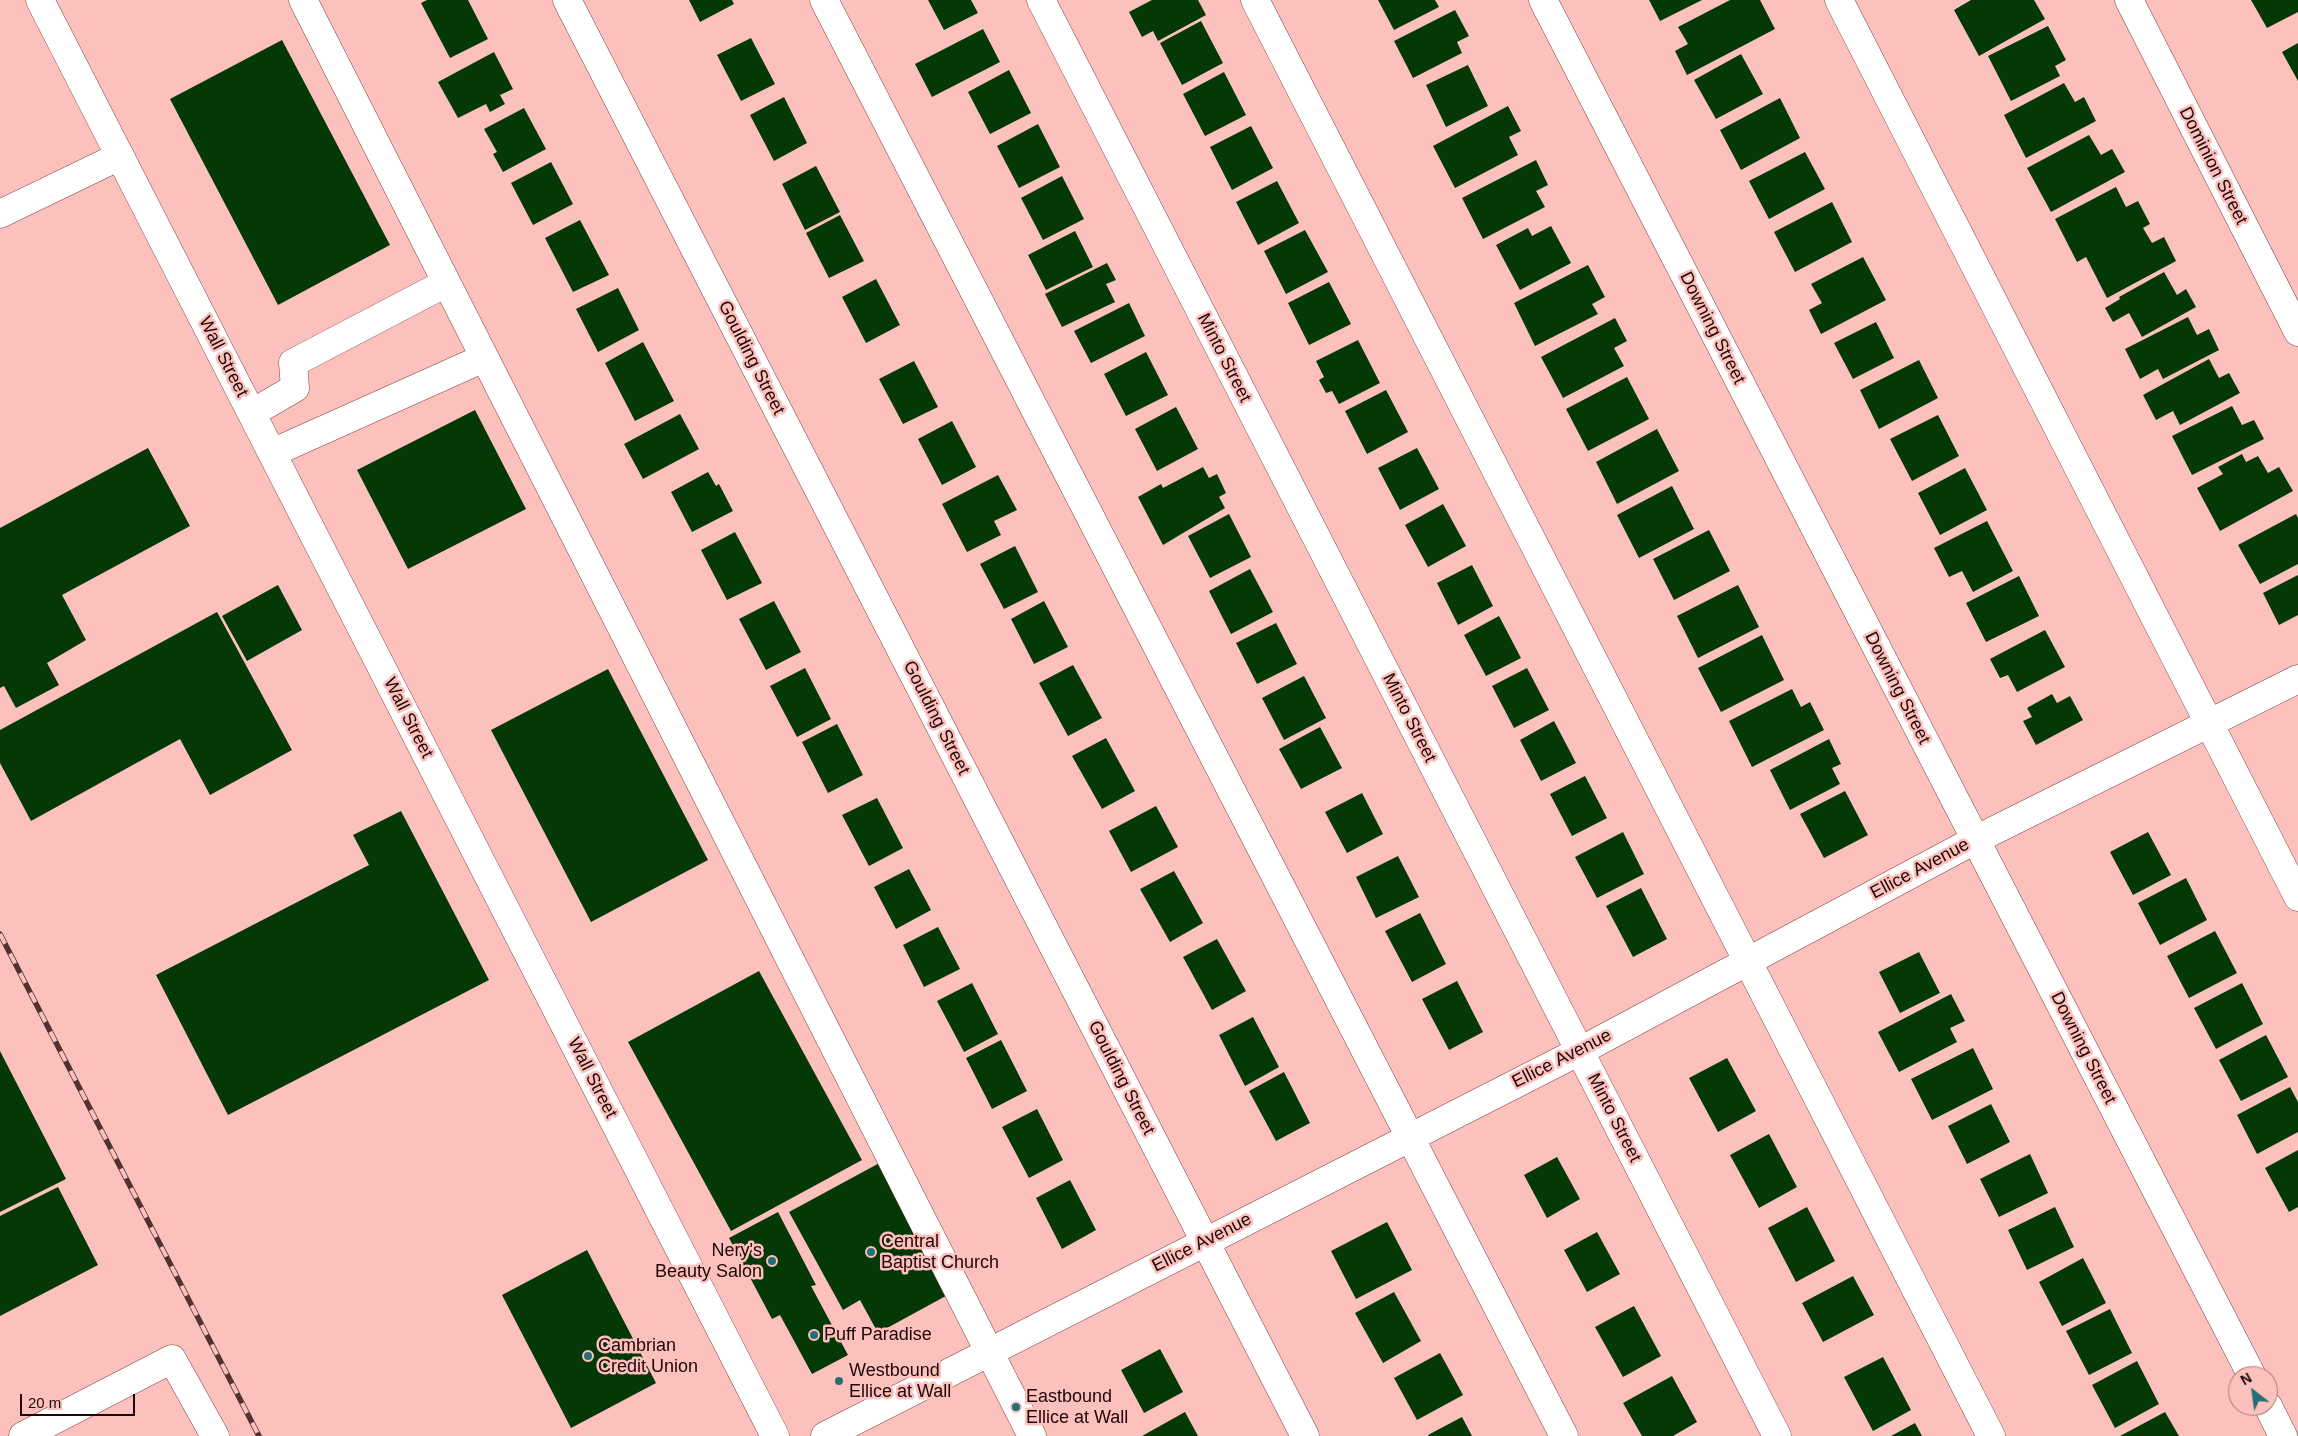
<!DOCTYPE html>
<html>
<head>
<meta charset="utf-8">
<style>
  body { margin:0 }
  #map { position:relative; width:2298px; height:1436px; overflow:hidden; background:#fcc1bd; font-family:Helvetica,sans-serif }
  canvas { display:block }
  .north { position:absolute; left:2228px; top:1366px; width:50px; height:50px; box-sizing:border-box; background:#fcc1bd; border:1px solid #a47774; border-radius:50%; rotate:330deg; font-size:14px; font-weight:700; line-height:20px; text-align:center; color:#1f0707 }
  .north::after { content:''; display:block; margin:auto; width:18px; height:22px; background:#246f75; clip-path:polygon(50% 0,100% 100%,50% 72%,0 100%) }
  .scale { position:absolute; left:20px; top:1394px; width:115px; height:22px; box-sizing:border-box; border:2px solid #1f0707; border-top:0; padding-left:6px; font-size:15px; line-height:18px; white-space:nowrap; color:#1f0707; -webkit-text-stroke:4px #fcc1bd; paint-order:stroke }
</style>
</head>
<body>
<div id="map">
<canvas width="2298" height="1436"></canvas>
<div class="north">N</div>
<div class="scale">20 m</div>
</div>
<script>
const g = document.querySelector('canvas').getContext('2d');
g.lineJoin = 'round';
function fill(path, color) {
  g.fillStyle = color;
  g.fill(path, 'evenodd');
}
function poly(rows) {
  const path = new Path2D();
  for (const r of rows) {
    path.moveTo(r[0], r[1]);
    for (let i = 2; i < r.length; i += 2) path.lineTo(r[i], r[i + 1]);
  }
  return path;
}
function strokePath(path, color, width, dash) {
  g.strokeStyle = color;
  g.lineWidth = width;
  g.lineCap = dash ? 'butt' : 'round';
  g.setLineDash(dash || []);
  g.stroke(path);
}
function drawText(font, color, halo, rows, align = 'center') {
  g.font = font + ' Helvetica,sans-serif';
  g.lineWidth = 5;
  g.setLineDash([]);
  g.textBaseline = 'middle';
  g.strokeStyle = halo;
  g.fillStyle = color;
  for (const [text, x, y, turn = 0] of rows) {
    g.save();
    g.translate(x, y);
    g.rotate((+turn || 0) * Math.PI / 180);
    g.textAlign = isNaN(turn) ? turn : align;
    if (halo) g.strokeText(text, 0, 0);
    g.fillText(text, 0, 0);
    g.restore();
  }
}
const building = poly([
  [427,0,468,0,488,39,450,58,421,3],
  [689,0,732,0,734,4,700,22],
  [928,0,971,0,978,13,944,30],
  [1152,0,1198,0,1206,15,1158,41,1153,31,1142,37,1129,12],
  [1378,0,1435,0,1439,7,1394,30],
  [1649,0,1702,0,1660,21],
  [1730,0,1760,0,1775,29,1687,75,1675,51,1688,44,1678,27],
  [1971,0,2034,0,2045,19,1979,56,1954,10],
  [2251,0,2298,0,2298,12,2267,28],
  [1455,10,1469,36,1457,42,1462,53,1413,78,1394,41],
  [1201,21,1223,63,1182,85,1160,43],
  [2048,26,2066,60,2055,66,2060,76,2011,101,1988,56],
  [983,29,1000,62,932,97,915,64],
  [751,38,775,84,741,101,717,55],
  [282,40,390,245,278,305,170,99],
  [2298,43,2298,81,2282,52],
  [494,52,513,89,500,95,505,104,490,112,486,104,458,118,438,82],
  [1741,54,1763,94,1716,119,1694,80],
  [1468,65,1488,106,1446,127,1426,85],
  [1009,70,1031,113,990,134,968,92],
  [1224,72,1246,115,1205,136,1183,94],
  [2064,83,2075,102,2084,97,2096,121,2026,158,2004,115],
  [784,97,807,143,774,161,750,115],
  [1780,98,1800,138,1741,170,1720,130],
  [1508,106,1521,131,1509,137,1518,155,1455,188,1433,146],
  [524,108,546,149,503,172,493,154,497,152,484,129],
  [1038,124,1060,167,1019,188,997,146],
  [1251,126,1273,168,1232,190,1210,147],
  [2089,135,2101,155,2112,149,2125,172,2051,212,2027,168],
  [1805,152,1825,189,1769,219,1749,181],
  [1536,160,1548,185,1536,191,1545,207,1483,239,1462,198],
  [551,162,573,204,533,225,511,183],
  [816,166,840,212,805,230,782,184],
  [1062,176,1084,219,1043,240,1021,198],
  [1277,181,1299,223,1258,245,1236,202],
  [2116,187,2126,207,2138,201,2150,224,2143,228,2152,243,2164,237,2176,261,2107,298,2086,257,2077,262,2055,219],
  [1832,202,1852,242,1795,272,1774,232],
  [840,215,864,261,829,278,806,233],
  [580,220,609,275,573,292,545,238],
  [1551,226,1571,263,1520,290,1496,245,1528,228,1532,236],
  [1305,230,1328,272,1286,294,1264,251],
  [1075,231,1093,267,1046,290,1028,255],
  [1863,257,1886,300,1821,334,1809,310,1822,303,1811,284],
  [1107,263,1116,280,1106,284,1115,302,1062,327,1045,294],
  [1588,265,1605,297,1592,304,1598,314,1535,346,1514,303],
  [2164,272,2177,295,2186,289,2196,307,2142,337,2129,313,2113,322,2105,308,2120,299,2119,297],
  [876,279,900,325,866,343,842,297],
  [1329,282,1351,324,1309,345,1288,303],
  [618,288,639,330,598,352,576,309],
  [1129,303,1145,336,1091,363,1074,331],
  [2188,317,2197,335,2209,329,2219,350,2163,379,2158,369,2140,379,2125,349],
  [1615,318,1627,341,1614,348,1624,366,1563,398,1541,357],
  [1876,322,1894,358,1853,379,1834,343],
  [1358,340,1380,383,1339,404,1332,391,1326,393,1319,380,1324,377,1316,361],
  [643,342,674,401,635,421,605,363],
  [1146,352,1168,395,1126,416,1104,374],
  [2209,359,2219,378,2229,373,2240,393,2180,425,2173,411,2156,420,2143,395],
  [1919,360,1938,398,1879,429,1860,390],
  [914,361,938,407,903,424,879,379],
  [1627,377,1649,419,1588,451,1566,409],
  [1386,390,1408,432,1367,454,1345,411],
  [2232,406,2242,425,2254,420,2264,439,2192,475,2172,436],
  [1176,407,1198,449,1157,471,1135,429],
  [475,410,526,509,408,569,357,470],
  [680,414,699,449,643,479,624,444],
  [1938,415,1959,456,1912,481,1890,439],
  [952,421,976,467,942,485,918,439],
  [1657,429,1679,471,1617,504,1596,462],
  [148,448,190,526,62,595,86,640,47,663,59,685,16,708,4,686,0,688,0,528],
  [1417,448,1439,489,1400,510,1378,468],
  [2242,454,2246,462,2258,456,2268,473,2279,467,2293,491,2220,531,2197,488,2223,474,2218,467],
  [1203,467,1209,478,1217,474,1226,493,1219,497,1225,508,1163,545,1138,497,1161,484,1163,488],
  [1965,468,1987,510,1940,535,1918,493],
  [708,472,716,486,719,484,733,511,692,532,671,492],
  [998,475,1017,510,994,521,1001,535,967,552,942,504],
  [1672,486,1694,529,1639,558,1617,515],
  [1443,504,1466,546,1428,567,1405,525],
  [1229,514,1251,557,1210,578,1188,536],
  [2296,514,2298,518,2298,564,2260,584,2238,545],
  [1987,521,2013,571,1973,592,1962,571,1949,577,1934,548],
  [1709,530,1730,571,1674,600,1653,559],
  [735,532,762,583,727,600,701,550],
  [1015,546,1038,592,1004,609,980,564],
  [1472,565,1493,606,1458,625,1437,583],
  [1250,569,1273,612,1231,634,1209,591],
  [2298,575,2298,615,2279,625,2263,593],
  [2019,576,2039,616,1986,642,1966,603],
  [278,585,302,630,247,661,222,616],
  [1738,585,1759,627,1698,658,1677,616],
  [774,601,801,652,766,670,739,619],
  [1044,601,1068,647,1034,664,1011,619],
  [217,612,292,750,210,795,180,739,31,821,0,763,0,730],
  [1499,616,1521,658,1486,676,1464,635],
  [1276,623,1297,664,1257,684,1236,643],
  [2045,630,2065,667,2017,692,2008,675,2000,678,1990,659],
  [1762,635,1784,680,1721,712,1698,668],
  [1073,665,1102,718,1068,736,1039,683],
  [805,668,831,719,797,737,770,686],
  [1527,668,1549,710,1514,728,1492,686],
  [608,669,708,860,591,922,491,730],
  [1304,676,1326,718,1284,740,1262,698],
  [1792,689,1801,707,1810,702,1824,730,1752,767,1729,721],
  [2052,694,2057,703,2070,696,2083,720,2036,745,2023,721,2032,717,2027,708],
  [1554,721,1576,763,1541,781,1520,740],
  [837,724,863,775,828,793,802,742],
  [1320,727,1342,768,1301,789,1279,749],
  [1106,738,1135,791,1102,809,1072,756],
  [1829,739,1841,764,1832,768,1840,784,1790,810,1770,770],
  [1585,776,1607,818,1572,836,1550,794],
  [1845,791,1868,835,1824,858,1800,814],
  [1362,793,1383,834,1347,853,1325,812],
  [877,798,903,848,869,866,842,815],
  [1156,806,1178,847,1131,872,1109,831],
  [401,811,489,980,228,1115,156,975,369,865,353,835],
  [1623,832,1644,874,1597,898,1575,857],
  [2148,832,2171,875,2133,895,2110,852],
  [1398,856,1419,897,1376,918,1356,877],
  [909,869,931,910,896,929,874,887],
  [1174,871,1203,923,1170,942,1140,889],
  [2186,878,2207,920,2160,945,2138,903],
  [1641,888,1667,939,1633,957,1606,906],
  [1420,913,1446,964,1412,982,1385,931],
  [938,927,960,969,924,987,903,945],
  [2215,931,2237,973,2189,998,2167,956],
  [1217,939,1246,991,1212,1010,1183,957],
  [1919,952,1940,993,1900,1013,1879,972],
  [759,971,862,1160,731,1231,628,1042],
  [1457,981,1483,1032,1449,1050,1422,999],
  [972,983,998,1034,964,1052,937,1001],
  [2242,983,2263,1024,2216,1049,2194,1008],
  [1951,994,1965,1021,1950,1028,1957,1042,1899,1072,1878,1032],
  [1253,1017,1279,1067,1245,1086,1219,1035],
  [2266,1035,2288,1077,2241,1101,2219,1060],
  [1001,1040,1027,1091,992,1109,966,1058],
  [1973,1048,1993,1089,1932,1120,1911,1079],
  [0,1051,66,1179,0,1212],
  [1727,1058,1756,1111,1718,1132,1689,1078],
  [1284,1072,1310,1123,1276,1141,1249,1091],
  [2290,1087,2298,1102,2298,1132,2257,1154,2237,1115],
  [1991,1104,2010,1142,1967,1164,1948,1126],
  [1037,1109,1063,1160,1029,1178,1002,1127],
  [1769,1134,1797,1187,1759,1208,1730,1155],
  [2298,1150,2298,1207,2289,1212,2265,1168],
  [2030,1154,2048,1193,1999,1217,1980,1179],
  [1557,1157,1580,1199,1547,1218,1524,1175],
  [885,1160,953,1292,878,1333,860,1300,843,1310,789,1212],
  [1070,1180,1096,1230,1062,1249,1036,1198],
  [58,1187,98,1265,0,1316,0,1216],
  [1807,1207,1835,1261,1796,1282,1768,1228],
  [2055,1207,2074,1247,2027,1270,2008,1230],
  [778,1212,816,1285,811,1286,848,1355,812,1374,780,1315,772,1319,729,1238],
  [1387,1222,1412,1270,1356,1299,1331,1251],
  [1597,1232,1620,1274,1587,1292,1564,1250],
  [587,1250,656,1383,571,1428,502,1295],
  [2083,1258,2106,1303,2062,1326,2039,1282],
  [1853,1276,1874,1315,1823,1342,1802,1303],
  [1394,1292,1421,1341,1383,1363,1355,1313],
  [1634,1306,1661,1356,1623,1377,1595,1327],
  [2110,1309,2132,1353,2089,1375,2066,1331],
  [1160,1349,1183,1392,1144,1413,1121,1370],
  [1440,1353,1463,1395,1417,1420,1394,1378],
  [1883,1357,1911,1410,1873,1431,1844,1377],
  [2137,1361,2159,1404,2115,1428,2092,1385],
  [1672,1376,1697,1422,1673,1436,1642,1436,1623,1403],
  [1185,1412,1198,1436,1142,1436],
  [2165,1412,2179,1436,2120,1436],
  [1462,1417,1472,1436,1429,1436,1428,1435],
  [1915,1423,1922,1436,1891,1436]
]);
const minor = poly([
  [303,0,1032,1436],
  [567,0,1305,1436],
  [824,0,1564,1436],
  [1041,0,1777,1436],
  [1255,0,1991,1436],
  [1543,0,2252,1376],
  [1839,0,2298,897],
  [2129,0,2298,332],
  [0,214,120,156],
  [252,413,295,388,293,363,446,283],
  [272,453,484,358],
  [2268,1406,2283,1436],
  [23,1436,172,1359,215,1436]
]);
const major = poly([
  [40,0,775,1436],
  [825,1436,1580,1051,1975,840,2298,679]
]);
const rail = poly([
  [0,934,259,1436]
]);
const markers = [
  [871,1252,5,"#246f75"],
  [772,1261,5,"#246f75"],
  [814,1335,5,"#246f75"],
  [588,1356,5,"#246f75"],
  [839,1381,5,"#246f75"],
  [1016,1407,5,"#246f75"]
];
const streetNames = [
  ["Dominion Street",2213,166,63],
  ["Downing Street",1712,328,63],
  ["Wall Street",223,357,63],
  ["Goulding Street",751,358,63],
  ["Minto Street",1224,358,63],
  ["Downing Street",1897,688,63],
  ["Wall Street",408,718,63],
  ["Goulding Street",936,718,63],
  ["Minto Street",1409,718,63],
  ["Ellice Avenue",1920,869,-28],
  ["Downing Street",2083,1048,63],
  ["Ellice Avenue",1562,1059,-27],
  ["Wall Street",592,1078,63],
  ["Goulding Street",1121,1078,63],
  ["Minto Street",1614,1118,63],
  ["Ellice Avenue",1202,1243,-27]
];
const poiNames = [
  ["Central",881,1242],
  ["Baptist Church",881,1263],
  ["Nery's",762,1251,"right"],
  ["Beauty Salon",762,1272,"right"],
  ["Puff Paradise",824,1335],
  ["Cambrian",598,1346],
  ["Credit Union",598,1367],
  ["Westbound",849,1371],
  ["Ellice at Wall",849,1392],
  ["Eastbound",1026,1397],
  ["Ellice at Wall",1026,1418]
];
fill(building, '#043806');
strokePath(minor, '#814240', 29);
strokePath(major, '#814240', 29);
strokePath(minor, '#fff', 28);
strokePath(major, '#fff', 28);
strokePath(rail, '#523231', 5.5);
strokePath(rail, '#fcc1bd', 4, [11]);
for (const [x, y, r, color] of markers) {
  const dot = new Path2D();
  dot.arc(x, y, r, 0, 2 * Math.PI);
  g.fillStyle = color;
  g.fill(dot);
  strokePath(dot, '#fcc1bd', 2);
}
drawText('18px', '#1f0707', '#fcc1bd', streetNames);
drawText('18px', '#1f0707', '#fcc1bd', poiNames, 'left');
</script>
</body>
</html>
